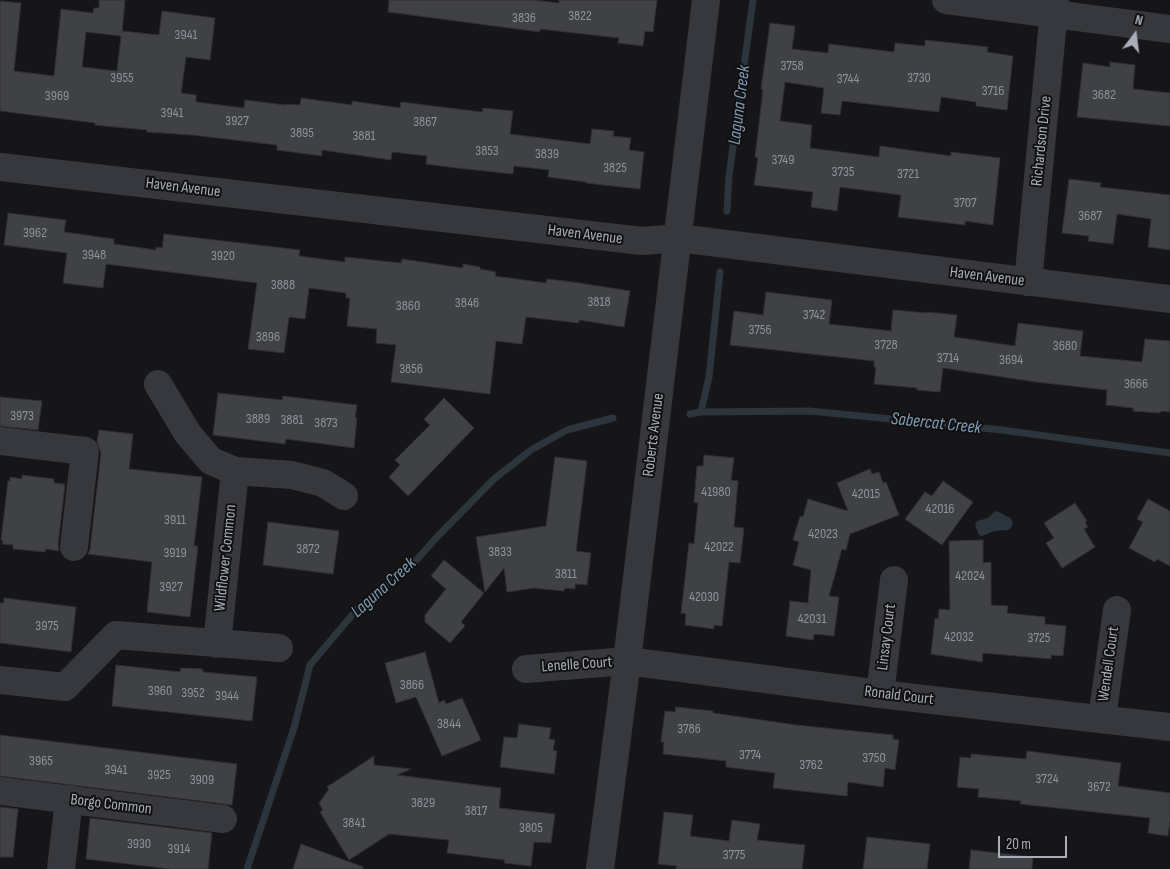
<!DOCTYPE html>
<html>
<head>
<meta charset="utf-8">
<style>
  body { margin:0 }
  #map { position:relative; width:1170px; height:869px; overflow:hidden; background:#161618; font-family:"Sofia Sans Condensed",sans-serif }
  canvas { display:block }
  .north { position:absolute; left:1110px; top:10px; width:50px; height:50px; -webkit-text-stroke:4px #111113; paint-order:stroke; rotate:15deg; font-size:14px; font-weight:700; line-height:20px; text-align:center; color:#a8adb8 }
  .north::after { content:''; display:block; margin:auto; width:18px; height:22px; background:#a8adb8; clip-path:polygon(50% 0,100% 100%,50% 72%,0 100%) }
  .scale { position:absolute; left:998px; top:836px; width:69px; height:22px; box-sizing:border-box; border:2px solid #a8adb8; border-top:0; padding-left:6px; font-size:15px; line-height:18px; white-space:nowrap; color:#a8adb8; -webkit-text-stroke:4px #111113; paint-order:stroke }
</style>
</head>
<body>
<div id="map">
<canvas width="1170" height="869"></canvas>
<div class="north">N</div>
<div class="scale">20 m</div>
</div>
<script>
const g = document.querySelector('canvas').getContext('2d');
g.lineJoin = 'round';
function fill(path, color) {
  g.fillStyle = color;
  g.fill(path, 'evenodd');
}
function poly(rows) {
  const path = new Path2D();
  for (const r of rows) {
    path.moveTo(r[0], r[1]);
    for (let i = 2; i < r.length; i += 2) path.lineTo(r[i], r[i + 1]);
  }
  return path;
}
function strokePath(path, color, width, dash) {
  g.strokeStyle = color;
  g.lineWidth = width;
  g.lineCap = dash ? 'butt' : 'round';
  g.setLineDash(dash || []);
  g.stroke(path);
}
function drawText(font, color, halo, rows, align = 'center') {
  g.font = font + ' "Sofia Sans Condensed",sans-serif';
  g.lineWidth = 4;
  g.setLineDash([]);
  g.textBaseline = 'middle';
  g.strokeStyle = halo;
  g.fillStyle = color;
  for (const [text, x, y, turn = 0] of rows) {
    g.save();
    g.translate(x, y);
    g.rotate((+turn || 0) * Math.PI / 180);
    g.textAlign = isNaN(turn) ? turn : align;
    if (halo) g.strokeText(text, 0, 0);
    g.fillText(text, 0, 0);
    g.restore();
  }
}
const water = poly([
  [997,511,1010,518,1013,522,1011,528,1008,530,994,531,982,536,979,535,975,525,977,521,988,518,994,512]
]);
const stream = poly([
  [727,211,729,176,753,0],
  [701,412,709,377,720,272],
  [690,414,701,412,810,411,1002,430,1170,453],
  [247,869,294,728,310,665,358,608,412,565,437,537,494,479,531,450,567,430,613,418]
]);
const building = poly([
  [99,0,125,0,122,33,122,31,159,35,162,11,215,18,210,60,186,57,181,93,196,95,196,102,244,108,245,100,285,105,285,104,300,105,301,98,352,105,352,101,400,108,401,102,482,112,483,108,513,111,510,134,590,144,592,129,614,131,613,136,631,138,629,150,644,152,640,189,586,183,586,182,548,177,549,170,514,166,513,174,457,168,426,164,427,156,392,152,391,160,322,150,322,156,277,150,277,145,192,135,147,132,147,130,95,125,95,123,0,111,0,1,21,3,14,71,54,76,61,9,93,13,94,8,99,8,99,0],
  [86,32,121,36,117,71,82,67,86,32],
  [389,0,532,0,559,3,559,0,657,0,653,32,645,31,643,46,618,43,619,38,540,29,540,32,388,12,389,0],
  [770,23,795,26,792,49,828,53,829,44,894,52,895,43,925,46,925,40,988,47,987,52,1013,56,1007,110,976,106,976,102,941,97,939,112,842,101,840,115,821,113,824,88,785,82,780,121,812,125,810,148,879,157,880,146,951,156,951,152,1000,158,993,225,965,221,965,225,898,217,901,195,840,187,837,211,811,207,813,192,754,185,758,158,755,157,763,90,761,89,770,23],
  [1110,62,1135,65,1133,89,1170,93,1170,126,1077,117,1083,63,1110,67,1110,62],
  [1069,179,1101,183,1100,187,1170,195,1170,250,1148,247,1151,219,1117,214,1113,244,1088,241,1089,236,1062,233,1069,179],
  [8,213,66,220,64,232,114,239,114,244,156,250,156,247,162,248,164,234,300,250,299,256,345,262,345,257,401,263,402,259,463,268,463,264,480,267,480,269,496,272,495,276,546,283,547,279,573,282,630,291,624,327,579,320,579,323,526,317,522,344,496,341,490,394,391,382,396,345,376,343,377,329,347,326,350,298,346,298,346,293,309,288,305,319,289,317,284,353,248,349,257,283,106,264,103,288,63,283,67,253,4,245,8,213],
  [766,292,832,300,829,324,891,331,893,310,927,313,927,312,957,315,954,337,1015,346,1018,323,1083,331,1080,356,1142,362,1145,339,1170,341,1170,412,1161,411,1160,413,1133,411,1133,408,1106,405,1107,390,1036,382,943,368,940,392,917,390,917,388,874,384,876,367,874,367,874,361,730,345,734,311,763,315,766,292],
  [218,393,282,400,283,396,357,405,355,418,357,418,354,448,286,439,285,444,213,435,218,393],
  [0,397,42,401,38,430,0,426,0,397],
  [444,398,474,428,408,496,389,477,400,465,395,460,430,425,424,419,444,398],
  [99,430,133,434,129,469,202,477,194,546,198,546,190,617,147,612,152,562,88,554,90,549,101,453,97,442,99,430],
  [704,455,734,458,731,480,738,481,734,527,744,528,740,563,729,562,722,626,714,625,714,629,685,625,686,614,681,613,689,543,694,544,698,503,694,502,697,466,703,466,704,455],
  [555,457,587,461,576,551,591,553,587,585,575,584,575,589,565,588,564,591,534,588,507,592,504,568,485,592,476,537,546,526,555,457],
  [870,469,872,474,879,472,883,483,886,482,899,515,850,534,846,550,842,549,829,596,839,597,834,636,814,634,813,640,786,636,790,601,808,603,811,570,793,565,799,542,793,540,800,516,803,517,808,499,848,511,837,483,870,469],
  [22,475,54,479,54,483,65,484,58,545,59,551,46,549,45,552,13,549,13,545,2,544,3,541,1,540,8,481,10,481,10,477,22,479,22,475],
  [943,481,973,502,942,545,905,519,925,492,932,496,943,481],
  [1148,499,1170,511,1170,566,1157,559,1155,562,1129,548,1143,522,1137,519,1148,499],
  [1075,503,1087,521,1085,522,1088,527,1084,529,1095,547,1062,568,1046,543,1054,538,1044,523,1075,503],
  [268,522,339,531,333,574,263,565,268,522],
  [983,540,983,563,991,562,991,605,1008,606,1007,613,1045,617,1045,624,1066,626,1063,656,1051,655,1051,659,983,653,982,662,931,654,935,618,938,619,939,609,950,610,949,541,983,540],
  [444,560,484,593,461,622,465,626,450,643,425,622,425,615,446,589,431,576,444,560],
  [4,598,76,607,71,652,0,643,0,603,4,603,4,598],
  [425,652,439,703,444,700,446,704,462,698,481,740,442,756,416,697,396,703,385,663,425,652],
  [116,665,180,672,181,668,203,669,203,672,257,677,252,721,112,706,116,665],
  [676,707,713,711,713,713,796,725,893,735,893,739,899,740,895,770,885,768,883,787,848,782,847,796,773,788,775,773,726,767,726,761,663,754,664,742,661,742,665,711,675,712,676,707],
  [519,724,551,728,549,739,555,740,553,750,557,751,554,774,500,767,504,737,517,738,519,724],
  [0,735,237,764,232,805,0,776,0,735],
  [1027,751,1121,763,1118,786,1170,793,1170,820,1168,836,1148,833,1150,818,1020,804,1021,801,978,797,979,789,957,787,960,757,971,758,971,754,1026,759,1027,751],
  [374,756,374,765,411,769,397,775,501,788,499,808,555,814,551,843,534,842,531,866,504,863,505,860,447,853,449,840,389,834,349,860,320,812,323,810,319,803,329,789,327,787,374,756],
  [0,807,18,809,13,857,0,857,0,807],
  [664,812,693,815,690,836,729,841,732,820,760,824,757,840,805,845,802,869,676,869,677,866,658,864,664,812],
  [90,818,212,833,208,869,170,869,86,859,90,818],
  [867,837,930,844,927,869,863,869,867,837],
  [301,844,363,867,363,869,293,869,301,844],
  [971,850,1033,857,1032,869,969,869,971,850]
]);
const minor = poly([
  [946,0,1170,29],
  [0,167,642,241,678,238,1170,299],
  [1028,282,1055,0],
  [158,384,188,434,211,461,235,471,292,475,323,483,344,496],
  [0,441,85,451,74,547],
  [217,644,235,471],
  [526,669,627,661,880,694,1170,727],
  [0,680,65,687,116,635,279,648],
  [880,694,894,580],
  [1102,718,1117,610],
  [0,791,223,819],
  [61,869,69,799],
  [600,869,627,661,706,0]
]);
const numberNames = [
  ["3822",580,16],
  ["3836",524,18],
  ["3941",186,35],
  ["3758",792,66],
  ["3955",122,78],
  ["3730",919,78],
  ["3744",848,79],
  ["3716",993,91],
  ["3682",1104,95],
  ["3969",57,96],
  ["3941",172,113],
  ["3927",237,121],
  ["3867",425,122],
  ["3895",302,133],
  ["3881",364,136],
  ["3853",487,151],
  ["3839",547,154],
  ["3749",783,160],
  ["3825",615,168],
  ["3735",843,172],
  ["3721",908,174],
  ["3707",965,203],
  ["3687",1090,216],
  ["3962",35,233],
  ["3948",94,255],
  ["3920",223,256],
  ["3888",283,285],
  ["3818",599,302],
  ["3846",467,303],
  ["3860",408,306],
  ["3742",814,315],
  ["3756",760,330],
  ["3896",268,337],
  ["3728",886,345],
  ["3680",1065,346],
  ["3714",948,358],
  ["3694",1011,360],
  ["3856",411,369],
  ["3666",1136,384],
  ["3973",22,416],
  ["3889",258,419],
  ["3881",292,420],
  ["3873",326,423],
  ["41980",716,492],
  ["42015",866,494],
  ["42016",940,509],
  ["3911",175,520],
  ["42023",823,534],
  ["42022",719,547],
  ["3872",308,549],
  ["3833",500,552],
  ["3919",175,553],
  ["3811",566,574],
  ["42024",970,576],
  ["3927",171,587],
  ["42030",704,597],
  ["42031",812,619],
  ["3975",47,626],
  ["42032",959,637],
  ["3725",1039,638],
  ["3866",412,685],
  ["3960",160,691],
  ["3952",193,693],
  ["3944",227,696],
  ["3844",449,724],
  ["3786",689,729],
  ["3774",750,755],
  ["3750",874,758],
  ["3965",41,761],
  ["3762",811,765],
  ["3941",116,770],
  ["3925",159,775],
  ["3724",1047,779],
  ["3909",202,780],
  ["3672",1099,787],
  ["3829",423,803],
  ["3817",476,811],
  ["3841",354,823],
  ["3805",531,828],
  ["3930",139,844],
  ["3914",179,849],
  ["3775",734,855]
];
const streetNames = [
  ["Richardson Drive",1042,141,-84],
  ["Haven Avenue",183,188,7],
  ["Haven Avenue",585,235,7],
  ["Haven Avenue",987,277,7],
  ["Roberts Avenue",654,435,-83],
  ["Wildflower Common",226,558,-84],
  ["Linsay Court",887,637,-83],
  ["Wendell Court",1109,664,-82],
  ["Lenelle Court",577,665,-4],
  ["Ronald Court",899,696,7],
  ["Borgo Common",111,805,7]
];
const waterNames = [
  ["Laguna Creek",740,105,-83],
  ["Sabercat Creek",936,424,6],
  ["Laguna Creek",384,588,-42]
];
fill(water, '#2c353c');
strokePath(stream, '#2c353c', 7);
fill(building, '#404145');
strokePath(building, '#303034', 1);
strokePath(minor, '#37383d', 28);
drawText('14px', '#8e929b', null, numberNames);
drawText('16px', '#a8adb8', '#111113', streetNames);
drawText('italic 18px', '#7f9bb3', '#111113', waterNames);
</script>
</body>
</html>
